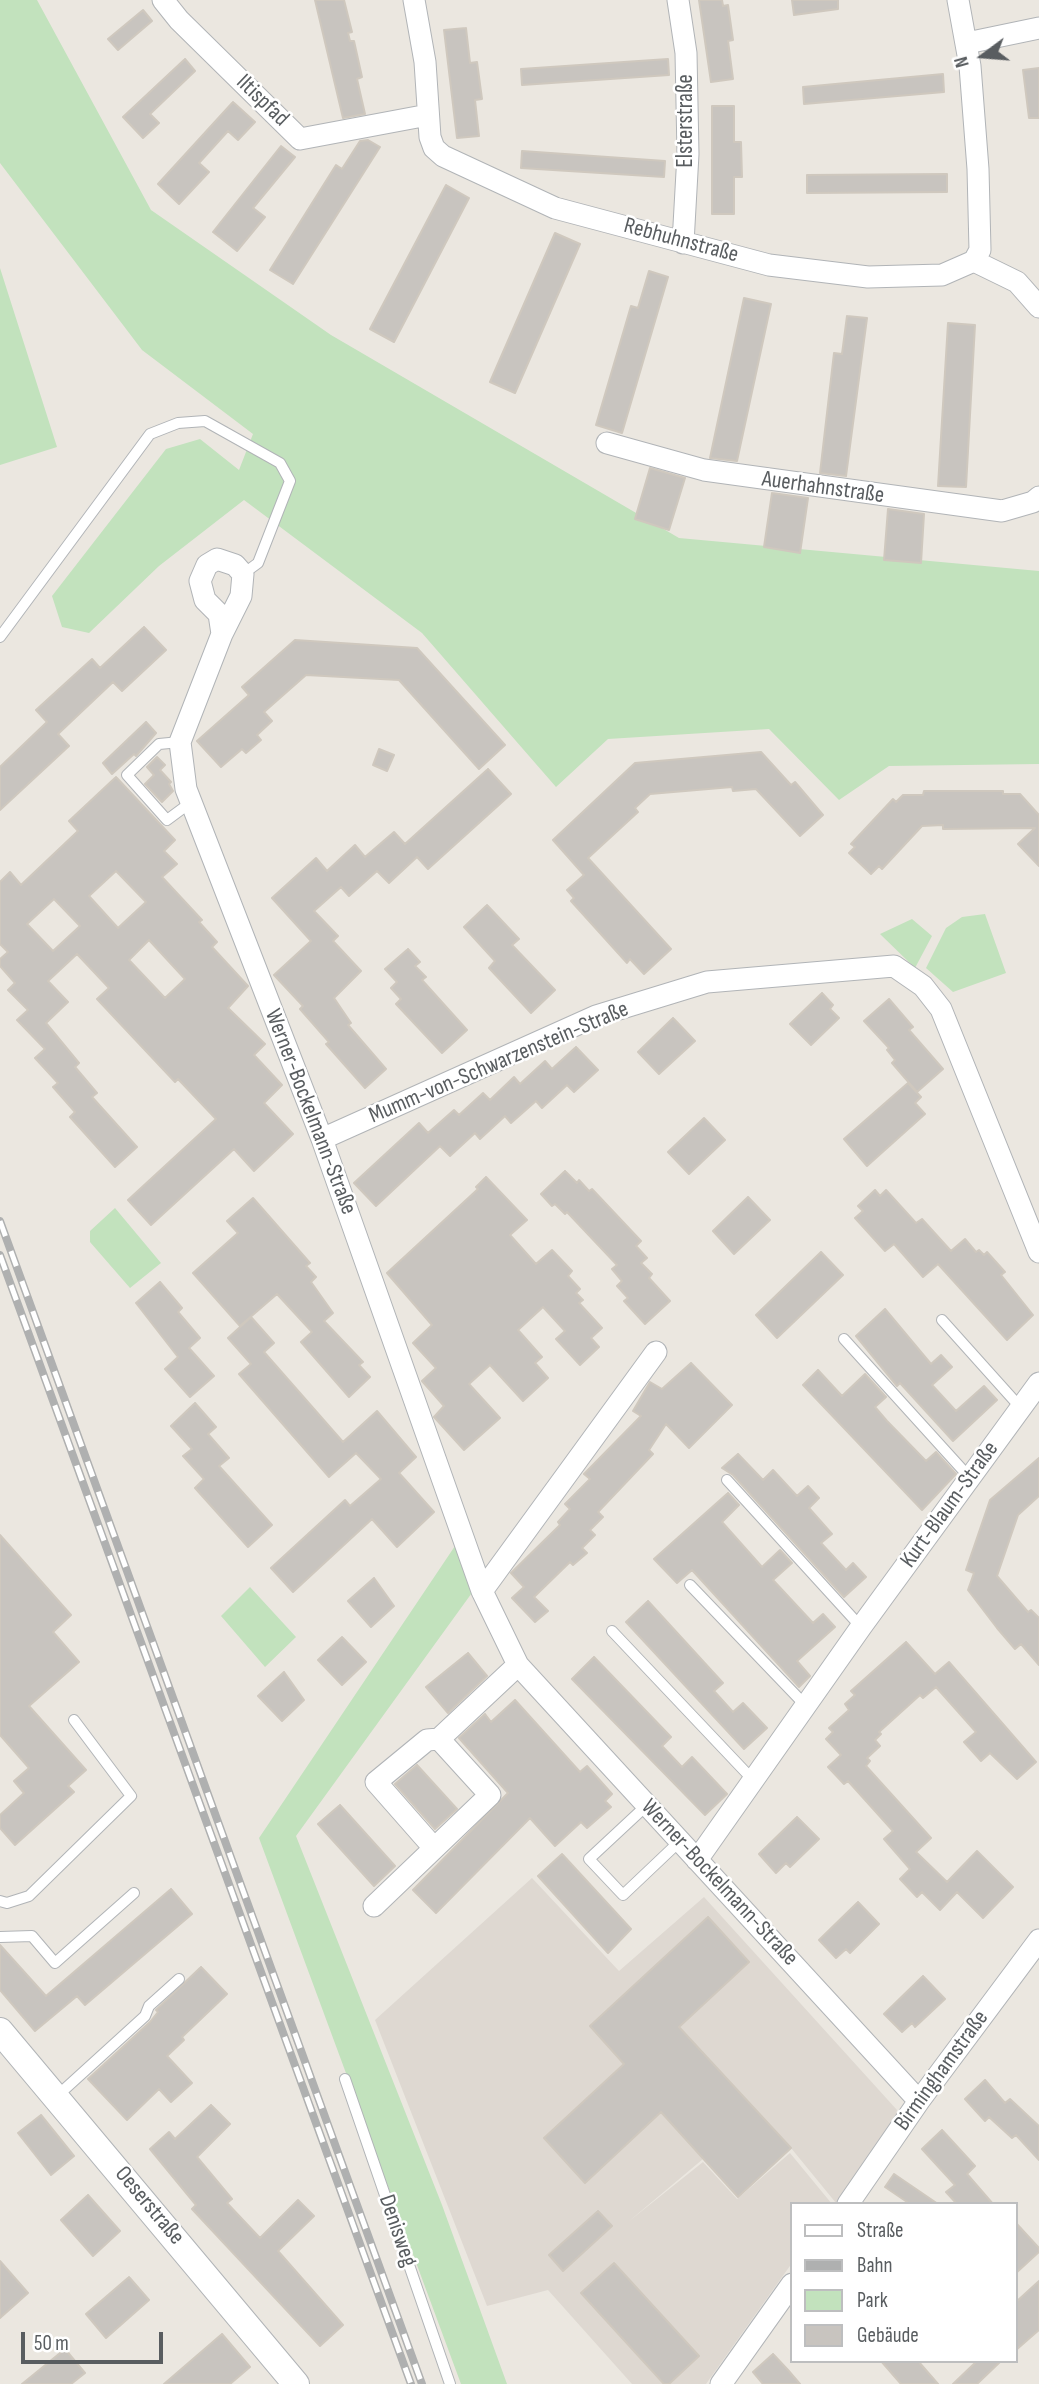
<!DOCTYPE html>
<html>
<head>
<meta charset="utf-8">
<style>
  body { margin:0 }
  #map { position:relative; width:1039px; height:2384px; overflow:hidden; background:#ebe7e0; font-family:"Sofia Sans Condensed",sans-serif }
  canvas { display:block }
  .legend { position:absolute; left:790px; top:2202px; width:228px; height:161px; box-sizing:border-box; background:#fff; border:2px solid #bdbebf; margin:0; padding:9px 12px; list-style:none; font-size:21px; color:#595d60 }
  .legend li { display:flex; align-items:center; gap:14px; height:35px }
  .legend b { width:35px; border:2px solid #bdbebf }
  .north { position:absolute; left:948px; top:21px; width:70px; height:70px; -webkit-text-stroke:5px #fff; paint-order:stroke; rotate:254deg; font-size:19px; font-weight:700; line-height:28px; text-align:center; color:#595d60 }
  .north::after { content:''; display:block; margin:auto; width:24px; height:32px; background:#595d60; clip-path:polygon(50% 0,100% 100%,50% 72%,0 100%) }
  .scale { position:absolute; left:21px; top:2332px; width:142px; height:32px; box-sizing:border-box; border:4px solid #595d60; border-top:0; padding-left:9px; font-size:21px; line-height:24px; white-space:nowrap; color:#595d60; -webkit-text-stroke:5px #fff; paint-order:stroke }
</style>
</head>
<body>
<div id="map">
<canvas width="1039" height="2384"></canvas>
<ul class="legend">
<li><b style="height:9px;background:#fff"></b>Straße</li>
<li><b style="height:9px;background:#afb0b0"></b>Bahn</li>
<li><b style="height:19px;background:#c2e2bd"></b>Park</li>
<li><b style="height:19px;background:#c8c4bf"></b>Gebäude</li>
</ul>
<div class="north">N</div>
<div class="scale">50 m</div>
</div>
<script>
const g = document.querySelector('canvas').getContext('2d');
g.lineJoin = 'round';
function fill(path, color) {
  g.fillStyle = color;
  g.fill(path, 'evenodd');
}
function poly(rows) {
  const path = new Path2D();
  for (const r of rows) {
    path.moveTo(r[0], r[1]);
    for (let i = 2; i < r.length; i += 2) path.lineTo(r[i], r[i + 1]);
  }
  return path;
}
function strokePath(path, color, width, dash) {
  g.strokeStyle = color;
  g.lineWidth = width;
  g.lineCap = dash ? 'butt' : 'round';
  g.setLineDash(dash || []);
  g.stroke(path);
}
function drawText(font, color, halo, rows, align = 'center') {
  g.font = font + ' "Sofia Sans Condensed",sans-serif';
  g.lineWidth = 5;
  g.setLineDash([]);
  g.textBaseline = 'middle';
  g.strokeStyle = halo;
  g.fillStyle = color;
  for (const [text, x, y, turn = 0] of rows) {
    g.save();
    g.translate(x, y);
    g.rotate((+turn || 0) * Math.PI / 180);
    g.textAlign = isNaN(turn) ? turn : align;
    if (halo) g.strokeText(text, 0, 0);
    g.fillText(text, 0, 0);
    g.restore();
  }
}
const education = poly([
  [532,1878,619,1971,704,1897,897,2110,893,2126,836,2203,791,2148,738,2197,703,2159,628,2222,703,2162,737,2199,790,2153,832,2204,792,2204,792,2263,706,2384,632,2384,548,2290,487,2306,375,2020]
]);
const green = poly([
  [0,0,37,0,151,210,331,335,679,538,1039,571,1039,764,889,766,839,800,769,729,608,739,556,787,422,633,244,500,159,566,89,633,62,627,52,596,166,449,200,439,239,470,253,434,142,350,0,163],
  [0,268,57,447,0,465],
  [985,914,1006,973,953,992,926,968,946,928,962,917],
  [912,919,932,936,915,968,880,934],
  [115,1208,161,1263,130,1288,90,1242,90,1231],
  [457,1543,474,1590,296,1836,442,2205,507,2384,461,2384,259,1838],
  [250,1587,296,1637,265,1667,221,1616]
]);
const building = poly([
  [315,0,344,0,352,32,348,33,350,41,354,41,362,77,357,79,365,114,343,118,315,0],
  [699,0,722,0,723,6,728,5,733,40,728,41,733,79,711,82,699,0],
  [792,0,838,0,838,9,794,15,792,0],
  [143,10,152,21,118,50,108,39,143,10],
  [466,28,470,63,477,62,482,99,475,100,479,136,457,138,444,30,466,28],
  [185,59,195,71,150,114,159,123,143,138,123,117,185,59],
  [668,59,669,75,522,85,521,69,668,59],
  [1039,68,1039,118,1029,118,1023,70,1039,68],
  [943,74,944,92,804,104,803,87,943,74],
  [233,102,255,122,238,140,228,131,199,163,209,172,179,204,158,184,233,102],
  [712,106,734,106,734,142,741,142,742,177,734,177,734,214,712,214,712,106],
  [368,140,380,147,293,284,270,270,336,165,342,169,360,141,368,140],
  [281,146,295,157,253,208,265,217,237,251,213,232,281,146],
  [522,151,665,161,664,177,521,168,522,151],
  [947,174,947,192,807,193,807,175,947,174],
  [446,185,469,198,394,342,370,329,446,185],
  [555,233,580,244,515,393,490,382,555,233],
  [649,271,668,277,622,433,596,425,631,306,638,308,649,271],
  [744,298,771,304,737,461,710,458,744,298],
  [847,316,867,318,846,476,820,473,834,353,842,354,847,316],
  [948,323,975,325,966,487,938,486,948,323],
  [650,468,685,478,669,530,635,519,650,468],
  [772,493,808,498,800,553,764,547,772,493],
  [888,509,924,514,921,563,884,560,888,509],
  [144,627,166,650,122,691,113,682,58,734,69,746,0,810,0,767,47,722,36,710,92,659,100,668,144,627],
  [295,640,417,648,505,745,479,769,399,680,306,675,264,712,272,721,257,735,261,740,246,753,242,749,221,767,197,741,249,695,242,687,295,640],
  [146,722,156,733,136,756,134,754,112,774,103,763,146,722],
  [379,749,394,755,387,771,373,765,379,749],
  [761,752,791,785,795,782,823,815,800,836,756,789,733,791,732,787,650,794,635,808,638,812,588,858,671,949,644,974,630,959,627,963,571,901,574,898,567,890,584,875,553,840,635,763,761,752],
  [157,757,165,765,160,770,171,782,169,784,173,791,162,802,145,784,154,775,147,767,157,757],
  [488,769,511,794,428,869,417,857,389,883,377,871,349,896,341,887,314,911,338,936,333,941,361,971,334,998,351,1023,348,1025,386,1069,365,1088,326,1044,329,1042,300,1009,303,1006,274,975,311,941,272,898,316,858,327,871,355,845,365,857,394,832,405,844,488,769],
  [116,777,175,840,164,851,177,864,162,877,202,920,199,922,217,942,212,947,248,986,228,1008,265,1044,254,1055,282,1085,264,1103,293,1134,254,1171,234,1149,151,1225,128,1200,216,1119,178,1079,175,1082,97,999,109,988,77,954,48,981,68,1002,46,1023,79,1063,75,1067,97,1093,92,1097,137,1147,115,1167,70,1117,75,1112,53,1087,58,1083,35,1058,45,1049,17,1020,28,1010,8,990,15,983,0,966,0,959,8,952,0,944,0,882,10,872,21,885,78,831,69,821,116,777],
  [116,871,146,902,118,928,89,896,116,871],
  [54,899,80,926,53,951,27,924,54,899],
  [149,940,185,979,165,998,129,960,149,940],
  [924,791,1003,791,1003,794,1020,794,1039,815,1039,866,1018,844,1035,828,943,829,943,825,922,826,882,869,879,866,871,874,849,853,855,847,851,844,893,799,896,802,903,795,923,795,924,791],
  [487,905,519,939,512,945,555,990,531,1013,489,968,495,961,464,927,487,905],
  [408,949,420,962,415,966,426,977,422,980,467,1030,442,1053,396,1004,401,999,391,988,397,982,385,969,408,949],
  [822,993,833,1005,830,1009,839,1018,811,1045,790,1024,822,993],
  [889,999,913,1027,909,1030,943,1069,917,1092,892,1063,895,1060,887,1050,889,1048,864,1021,889,999],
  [673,1018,695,1041,659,1074,638,1052,673,1018],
  [576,1047,598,1070,574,1092,567,1085,542,1108,536,1101,511,1123,505,1116,480,1139,475,1133,450,1156,440,1146,376,1206,354,1183,419,1123,428,1133,454,1110,459,1115,483,1093,490,1100,514,1077,520,1084,545,1061,552,1069,576,1047],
  [908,1083,921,1097,915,1103,925,1114,867,1166,844,1139,908,1083],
  [704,1118,725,1140,689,1174,668,1152,704,1118],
  [565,1171,577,1183,579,1180,589,1191,592,1189,641,1241,636,1246,647,1258,641,1263,652,1274,649,1278,670,1301,645,1324,624,1301,628,1298,617,1286,622,1281,612,1269,617,1265,567,1212,565,1214,555,1204,552,1206,541,1194,565,1171],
  [486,1177,527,1220,510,1235,536,1264,552,1250,572,1271,568,1276,580,1289,576,1293,583,1300,579,1303,602,1328,591,1338,599,1347,580,1365,556,1339,565,1331,543,1307,518,1330,542,1357,535,1363,548,1378,523,1401,490,1365,469,1384,500,1418,464,1450,434,1417,444,1406,422,1381,436,1368,413,1343,432,1325,387,1273,478,1189,476,1187,486,1177],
  [875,1190,880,1196,886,1190,916,1223,922,1219,951,1251,965,1239,976,1252,979,1250,984,1255,987,1252,1005,1272,1001,1275,1033,1315,1007,1340,938,1264,923,1277,894,1244,885,1251,855,1218,863,1211,858,1206,875,1190],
  [748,1197,770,1220,734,1254,713,1231,748,1197],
  [253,1198,310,1263,306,1266,316,1277,311,1282,333,1313,324,1321,363,1362,359,1365,370,1377,349,1397,301,1342,312,1332,277,1294,240,1326,193,1273,238,1233,227,1221,253,1198],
  [821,1252,843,1275,777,1338,756,1315,821,1252],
  [160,1282,182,1308,178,1312,200,1338,189,1348,214,1376,190,1397,165,1369,178,1357,136,1303,160,1282],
  [885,1309,931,1364,941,1355,952,1367,932,1385,956,1411,984,1386,997,1400,953,1441,900,1383,897,1386,856,1336,885,1309],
  [251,1317,274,1343,264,1352,343,1442,377,1411,416,1457,399,1473,434,1512,397,1547,372,1519,293,1592,271,1568,345,1500,350,1506,381,1479,356,1453,329,1477,239,1374,251,1364,228,1338,251,1317],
  [691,1363,732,1405,689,1448,666,1424,649,1450,653,1454,598,1512,603,1517,590,1530,595,1535,582,1548,587,1553,573,1565,570,1562,534,1597,548,1611,535,1622,512,1598,524,1587,511,1573,560,1525,558,1522,570,1509,565,1504,590,1479,584,1474,641,1416,633,1411,650,1382,662,1389,691,1363],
  [818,1370,842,1396,865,1374,886,1397,875,1407,887,1421,926,1461,936,1452,956,1474,922,1510,803,1385,818,1370],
  [195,1403,216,1427,208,1434,229,1458,219,1466,272,1525,248,1547,195,1488,204,1479,183,1456,192,1449,171,1426,195,1403],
  [738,1454,763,1480,773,1470,797,1496,808,1486,819,1498,809,1508,832,1534,821,1543,846,1570,853,1563,866,1577,844,1597,733,1475,722,1468,738,1454],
  [1039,1458,1039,1496,1018,1515,997,1576,1028,1612,1031,1610,1039,1618,1039,1665,1021,1644,1015,1649,997,1628,968,1590,974,1573,966,1570,990,1500,1039,1458],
  [728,1493,739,1505,722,1522,762,1567,780,1550,792,1563,773,1580,813,1623,823,1614,835,1627,797,1661,810,1676,799,1687,692,1570,677,1583,654,1559,728,1493],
  [0,1535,71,1615,53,1632,79,1662,29,1706,86,1770,68,1786,74,1792,15,1845,0,1828,0,1815,24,1793,14,1781,29,1768,0,1735,0,1535],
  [374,1578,394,1606,371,1627,348,1601,374,1578],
  [648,1601,723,1683,714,1691,733,1712,743,1703,767,1728,744,1749,626,1622,648,1601],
  [342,1637,366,1662,342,1685,318,1660,342,1637],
  [906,1642,935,1674,949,1662,1036,1762,1017,1779,990,1753,981,1761,964,1742,976,1732,936,1687,923,1698,920,1695,879,1732,881,1734,875,1740,880,1746,867,1758,870,1761,866,1766,931,1838,916,1852,947,1882,977,1851,1013,1887,983,1918,957,1892,940,1910,922,1892,917,1897,900,1879,910,1869,884,1839,893,1831,848,1781,844,1784,828,1767,841,1755,826,1739,833,1732,829,1728,849,1710,845,1704,855,1695,851,1691,906,1642],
  [468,1653,487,1676,448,1713,426,1687,468,1653],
  [594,1657,671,1737,662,1746,682,1767,692,1757,727,1794,705,1815,572,1679,594,1657],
  [284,1672,304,1700,282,1721,258,1696,284,1672],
  [515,1700,580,1772,587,1766,612,1794,605,1801,611,1807,587,1828,581,1822,555,1846,530,1818,436,1913,413,1890,508,1793,459,1738,485,1714,491,1722,515,1700],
  [417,1765,457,1809,435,1829,395,1784,417,1765],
  [340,1805,395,1866,374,1886,318,1824,340,1805],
  [797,1817,819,1839,790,1867,786,1863,776,1873,759,1854,797,1817],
  [562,1854,631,1929,608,1953,538,1876,562,1854],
  [171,1889,192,1914,85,2005,77,1996,35,2031,0,1990,0,1945,46,1996,171,1889],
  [858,1902,879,1924,850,1953,846,1949,836,1958,819,1940,858,1902],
  [708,1917,749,1962,679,2027,791,2148,738,2197,661,2112,585,2183,544,2138,624,2064,590,2026,708,1917],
  [201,1967,227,1994,182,2037,184,2040,167,2056,192,2083,171,2102,159,2089,127,2120,88,2079,150,2022,158,2012,156,2010,201,1967],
  [923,1976,945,1999,915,2027,912,2023,902,2032,884,2014,923,1976],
  [985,2080,1005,2103,1010,2099,1039,2126,1039,2160,1016,2135,1012,2138,989,2117,985,2121,965,2099,985,2080],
  [211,2105,230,2124,197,2157,232,2199,227,2203,260,2238,298,2200,314,2216,278,2251,343,2325,320,2346,192,2209,196,2205,150,2149,169,2132,175,2139,211,2105],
  [41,2115,74,2156,51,2175,18,2133,41,2115],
  [942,2130,975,2166,967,2174,993,2204,957,2204,946,2192,955,2185,922,2149,942,2130],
  [894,2174,938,2204,910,2204,885,2187,894,2174],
  [88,2195,120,2231,93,2256,61,2220,88,2195],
  [598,2211,612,2226,563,2271,549,2255,598,2211],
  [1016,2223,1039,2248,1039,2252,1016,2273,1016,2223],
  [0,2261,28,2293,0,2318,0,2261],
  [614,2263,699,2356,669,2384,664,2384,581,2293,614,2263],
  [129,2277,149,2300,106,2338,86,2314,129,2277],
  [1039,2281,1039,2330,1016,2350,1016,2302,1039,2281],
  [222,2334,250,2367,230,2384,164,2384,222,2334],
  [65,2349,85,2373,71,2384,22,2384,65,2349],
  [773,2354,788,2370,800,2384,763,2384,753,2372,773,2354],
  [881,2361,918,2361,938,2384,901,2384,881,2361],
  [977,2361,1001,2361,977,2384,953,2384,977,2361]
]);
const service = poly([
  [0,637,150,434,178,423,205,421,280,463,290,481,258,563,243,574],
  [180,742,159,744,127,775,167,820,190,803],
  [942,1320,1020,1407],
  [844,1339,970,1478],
  [727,1480,861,1627],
  [690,1585,807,1707],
  [612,1631,754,1781],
  [647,1805,589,1859,623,1895,680,1841],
  [0,1901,7,1903,29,1896,131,1796,74,1720],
  [0,1937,32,1936,55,1963,134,1893],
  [345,2079,450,2384],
  [56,2097,145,2016,149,2006,179,1979]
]);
const minor = poly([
  [163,0,179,20,300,139,428,115],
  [414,0,425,62,430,137,434,148,443,156,555,208,769,265,868,277,942,275,974,261],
  [678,0,686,53,688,154,683,243],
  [958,0,970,66,978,169,980,250,974,261],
  [967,43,1039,28],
  [974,261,1017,282,1039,307],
  [607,443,704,470,1002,511,1033,502,1039,497],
  [222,634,219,614,205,600,200,581,207,565,217,559,235,565,243,574,241,596,222,634,180,742,186,789,322,1139,482,1591,518,1665,919,2101],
  [322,1139,596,1016,707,982,894,966,923,986,941,1009,1039,1252],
  [482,1591,656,1352],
  [434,1848,376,1782,427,1740,439,1739],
  [697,1860,861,1627,1039,1383],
  [374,1906,490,1795,439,1739,518,1665],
  [848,2204,919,2101,1039,1940],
  [721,2384,792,2284]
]);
const tertiary = poly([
  [0,2031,296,2384]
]);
const rail = poly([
  [0,1221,422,2384],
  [0,1255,411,2384]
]);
const streetNames = [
  ["Iltispfad",262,101,44],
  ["Elsterstraße",686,121,-90],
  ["Rebhuhnstraße",681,241,15],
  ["Auerhahnstraße",823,488,8],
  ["Mumm-von-Schwarzenstein-Straße",499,1063,-23],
  ["Werner-Bockelmann-Straße",310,1112,69],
  ["Kurt-Blaum-Straße",950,1505,-54],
  ["Werner-Bockelmann-Straße",719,1883,47],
  ["Birminghamstraße",942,2071,-54],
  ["Oeserstraße",149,2206,50],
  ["Denisweg",397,2231,71]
];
fill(education, '#ded8d1');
fill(green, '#c2e2bd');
fill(building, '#c8c4bf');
strokePath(building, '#cfc8be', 2);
strokePath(service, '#b1b4b7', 12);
strokePath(minor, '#b1b4b7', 23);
strokePath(tertiary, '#b1b4b7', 28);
strokePath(service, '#fff', 10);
strokePath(minor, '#fff', 21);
strokePath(tertiary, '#fff', 26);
strokePath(rail, '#afb0b0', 8);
strokePath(rail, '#fff', 5, [16]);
drawText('23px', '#595d60', '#fff', streetNames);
</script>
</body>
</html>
